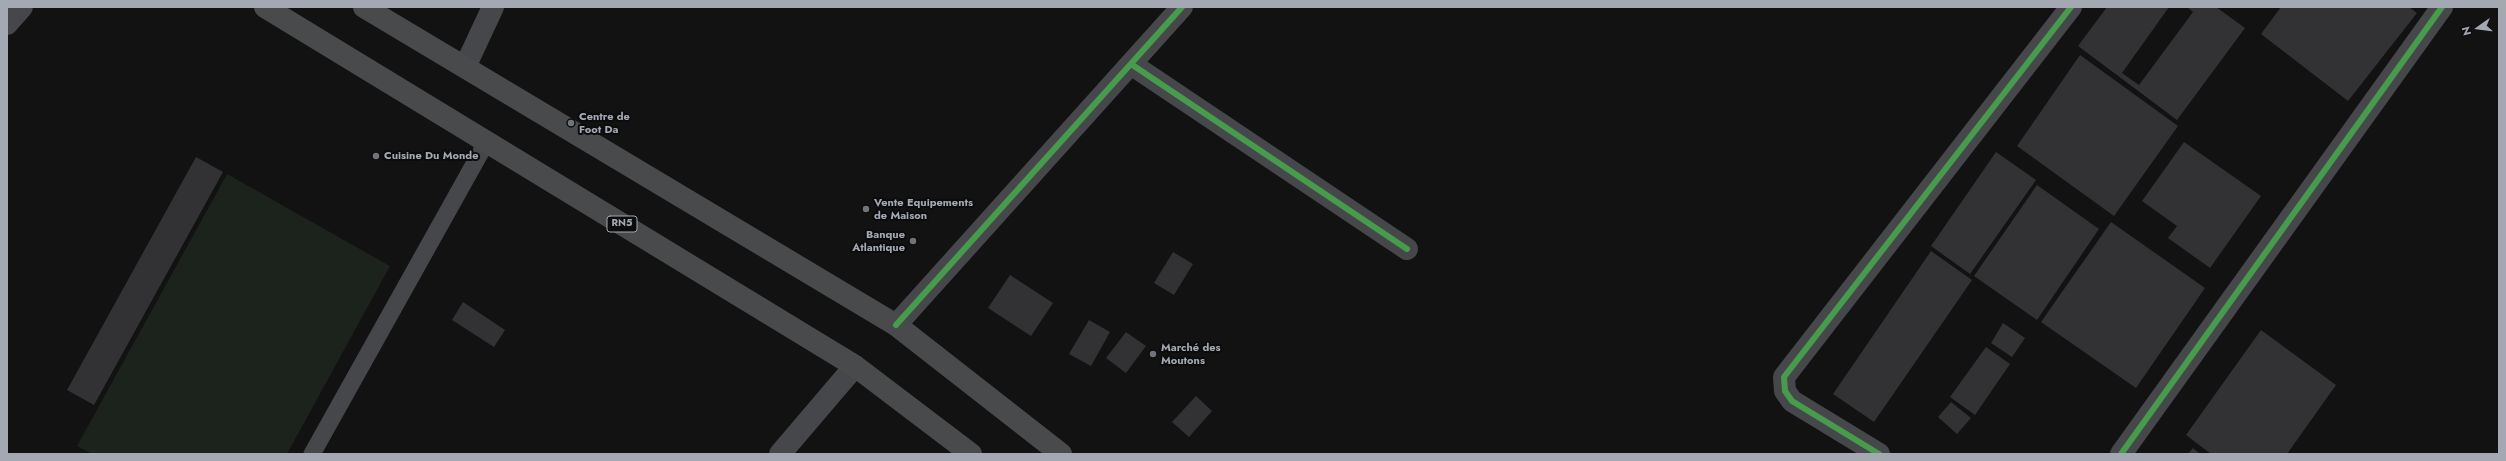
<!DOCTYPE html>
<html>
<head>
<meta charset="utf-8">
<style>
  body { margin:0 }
  #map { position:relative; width:2506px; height:461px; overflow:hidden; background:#121212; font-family:Jost,sans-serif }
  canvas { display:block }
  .frame { position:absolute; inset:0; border:8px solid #a3a8b3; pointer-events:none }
  .north { position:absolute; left:2458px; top:8px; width:40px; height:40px; -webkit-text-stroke:3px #0c0c0d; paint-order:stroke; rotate:256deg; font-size:11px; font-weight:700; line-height:16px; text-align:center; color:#a3a8b3 }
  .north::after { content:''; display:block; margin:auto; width:14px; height:18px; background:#a3a8b3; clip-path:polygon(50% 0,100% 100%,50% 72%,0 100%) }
</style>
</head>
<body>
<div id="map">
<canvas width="2506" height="461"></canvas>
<div class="frame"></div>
<div class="north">N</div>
</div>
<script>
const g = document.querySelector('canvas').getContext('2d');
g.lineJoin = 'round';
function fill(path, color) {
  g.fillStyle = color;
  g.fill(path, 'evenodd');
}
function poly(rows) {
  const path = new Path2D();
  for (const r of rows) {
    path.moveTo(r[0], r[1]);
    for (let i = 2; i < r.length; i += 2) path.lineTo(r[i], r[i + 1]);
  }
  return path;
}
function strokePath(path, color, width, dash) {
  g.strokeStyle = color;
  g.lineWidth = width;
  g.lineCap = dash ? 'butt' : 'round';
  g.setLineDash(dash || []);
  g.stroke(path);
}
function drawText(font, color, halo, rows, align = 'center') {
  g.font = font + ' Jost,sans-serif';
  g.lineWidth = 4;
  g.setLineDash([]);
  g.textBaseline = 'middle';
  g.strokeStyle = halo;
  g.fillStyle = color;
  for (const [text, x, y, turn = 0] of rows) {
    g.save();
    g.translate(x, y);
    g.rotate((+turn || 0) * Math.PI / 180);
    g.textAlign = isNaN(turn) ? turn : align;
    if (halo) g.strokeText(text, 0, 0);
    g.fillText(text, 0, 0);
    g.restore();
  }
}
const green = poly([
  [227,174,390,266,287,454,92,454,77,446]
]);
const building = poly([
  [2107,7,2169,7,2122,73,2139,85,2193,12,2187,7,2216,7,2245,28,2177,120,2078,46],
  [2281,7,2409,7,2417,13,2348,101,2261,34],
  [2080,55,2178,126,2114,216,2017,146],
  [2184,142,2261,196,2210,268,2168,238,2177,226,2142,201],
  [1996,152,2036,180,1970,274,1931,246],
  [196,157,223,172,94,405,67,390],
  [2037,185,2099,229,2037,320,1974,276],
  [2111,222,2205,288,2136,388,2041,322],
  [1931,251,1972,280,1874,422,1833,394],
  [1173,252,1193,264,1174,295,1154,283],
  [1010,275,1053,303,1031,336,988,308],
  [463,302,505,330,494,347,452,320],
  [1089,320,1110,332,1091,366,1069,354],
  [2003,323,2025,338,2012,357,1991,343],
  [2261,330,2336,385,2287,454,2211,454,2186,435],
  [1126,332,1146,346,1126,373,1106,358],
  [1986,347,2010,364,1975,415,1950,397],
  [1196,396,1212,411,1189,437,1172,422],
  [1951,402,1971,418,1957,434,1938,417],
  [2193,448,2200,454,2188,454]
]);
const lane = poly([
  [312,454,487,141]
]);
const street = poly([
  [7,24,22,7],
  [1131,64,1407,249],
  [465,67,493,7],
  [896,325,1182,7],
  [780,454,855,366],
  [1879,454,1792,401,1785,391,1784,377,2071,7],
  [2121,454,2442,7]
]);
const highway = poly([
  [265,7,855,366,971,454],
  [364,7,896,325,1061,454]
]);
const cycleway = poly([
  [1131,64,1407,249],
  [896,325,1182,7],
  [1879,454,1792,401,1785,391,1784,377,2071,7],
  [2121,454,2442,7]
]);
const markers = [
  [571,123,4,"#70747b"],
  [376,156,4,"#70747b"],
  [866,209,4,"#70747b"],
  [913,241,4,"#70747b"],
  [1153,354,4,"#70747b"]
];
const shields = [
  [622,224,30]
];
const shieldNames = [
  ["RN5",622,224]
];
const poiNames = [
  ["Centre de",579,117],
  ["Foot Da",579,130],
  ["Cuisine Du Monde",384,156],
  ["Vente Equipements",874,203],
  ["de Maison",874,216],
  ["Banque",905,235,"right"],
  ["Atlantique",905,248,"right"],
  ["Marché des",1161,348],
  ["Moutons",1161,361]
];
fill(green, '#1c221c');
fill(building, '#323235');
strokePath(lane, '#46474a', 17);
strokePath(street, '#46474a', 22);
strokePath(highway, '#484a4c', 22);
strokePath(cycleway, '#469c4c', 6);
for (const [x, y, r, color] of markers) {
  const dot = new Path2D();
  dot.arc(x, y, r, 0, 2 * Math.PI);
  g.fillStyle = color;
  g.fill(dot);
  strokePath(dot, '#0c0c0d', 1.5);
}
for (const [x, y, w] of shields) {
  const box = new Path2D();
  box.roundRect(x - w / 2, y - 8, w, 16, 3);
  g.fillStyle = '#0c0c0d';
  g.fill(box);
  strokePath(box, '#a3a8b3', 1);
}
drawText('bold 10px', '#a3a8b3', null, shieldNames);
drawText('bold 11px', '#a3a8b3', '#0c0c0d', poiNames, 'left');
</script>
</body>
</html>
